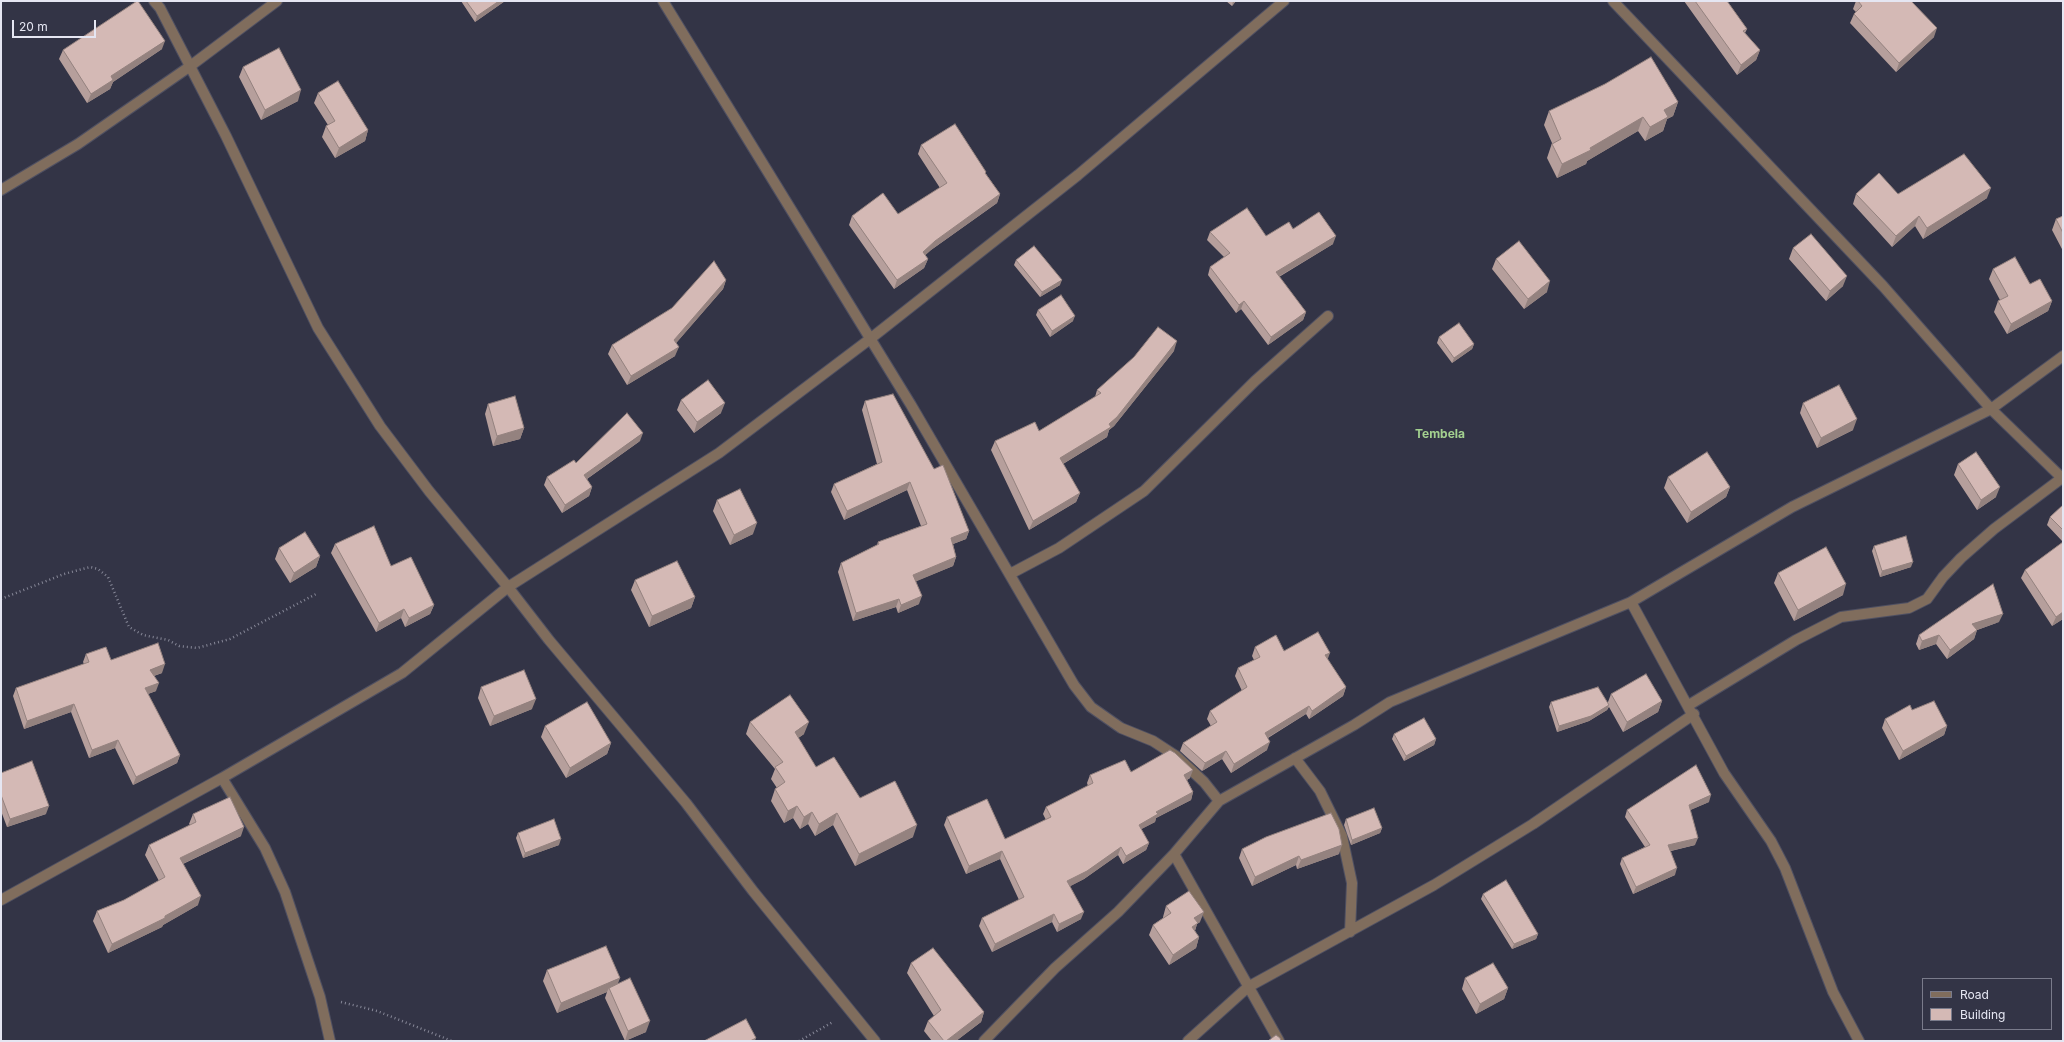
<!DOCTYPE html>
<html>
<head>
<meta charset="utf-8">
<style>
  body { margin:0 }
  #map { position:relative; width:2064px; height:1042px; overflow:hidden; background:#333446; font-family:Inter,sans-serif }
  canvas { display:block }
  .frame { position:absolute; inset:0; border:2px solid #e5e6f2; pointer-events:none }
  .legend { position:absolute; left:1922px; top:978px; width:130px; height:52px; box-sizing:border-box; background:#333446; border:1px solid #7a7b8b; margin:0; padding:5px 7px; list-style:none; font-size:12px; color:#e5e6f2 }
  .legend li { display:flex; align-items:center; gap:8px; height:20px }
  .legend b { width:20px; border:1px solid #7a7b8b }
  .scale { position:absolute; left:12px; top:20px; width:84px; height:18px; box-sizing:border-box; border:2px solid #e5e6f2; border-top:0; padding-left:5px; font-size:12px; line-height:14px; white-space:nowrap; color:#e5e6f2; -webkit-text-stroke:3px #333446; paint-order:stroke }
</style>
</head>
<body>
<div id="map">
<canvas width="2064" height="1042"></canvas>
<div class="frame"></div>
<ul class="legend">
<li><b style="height:5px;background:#806d5d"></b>Road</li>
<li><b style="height:11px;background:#d4b9b5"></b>Building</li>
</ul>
<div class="scale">20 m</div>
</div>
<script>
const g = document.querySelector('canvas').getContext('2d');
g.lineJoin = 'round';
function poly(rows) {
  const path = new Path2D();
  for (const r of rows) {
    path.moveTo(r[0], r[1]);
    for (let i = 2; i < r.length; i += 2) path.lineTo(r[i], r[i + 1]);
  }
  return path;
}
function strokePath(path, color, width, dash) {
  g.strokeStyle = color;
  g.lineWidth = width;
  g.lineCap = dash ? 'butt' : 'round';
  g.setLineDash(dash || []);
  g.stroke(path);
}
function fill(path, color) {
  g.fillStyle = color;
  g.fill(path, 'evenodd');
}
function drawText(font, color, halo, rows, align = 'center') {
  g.font = font + ' Inter,sans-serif';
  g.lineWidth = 4;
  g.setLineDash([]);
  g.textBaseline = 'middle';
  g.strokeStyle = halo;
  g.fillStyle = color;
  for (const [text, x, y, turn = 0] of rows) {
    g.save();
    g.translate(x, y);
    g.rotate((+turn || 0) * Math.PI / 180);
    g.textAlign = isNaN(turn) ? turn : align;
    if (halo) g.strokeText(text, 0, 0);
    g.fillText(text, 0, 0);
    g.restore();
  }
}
const path = poly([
  [1,599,64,574,90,567,98,569,108,577,129,627,143,635,168,640,179,646,197,648,230,639,318,593],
  [341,1002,377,1011,452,1041],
  [799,1041,833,1022]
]);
const minor = poly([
  [154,1,160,8,226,136,318,328,380,426,429,491,508,587,549,640,686,803,753,891,875,1041],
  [663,1,911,405,1074,685,1091,707,1121,728,1153,741,1176,756,1204,782,1219,801],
  [1613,1,1883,286,1991,409,2063,479],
  [1,190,78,144,189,67,277,1],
  [1010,574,1059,548,1144,491,1255,381,1328,316],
  [1631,602,1724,773,1771,841,1785,868,1833,992,1859,1041],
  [1689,705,1796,640,1841,617,1909,608,1927,599,1943,577,1961,558,1994,529,2062,478],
  [1295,758,1320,791,1342,836,1352,883,1350,932],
  [222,778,265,848,285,892,320,997,330,1041],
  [1174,854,1279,1041],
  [1,900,222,778,402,673,508,587,719,453,870,339,1078,175,1284,1],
  [984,1041,1055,968,1118,912,1174,854,1219,801,1354,725,1390,702,1631,602,1792,507,1991,409,2063,356],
  [1188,1041,1248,987,1434,885,1533,824,1694,714]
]);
const wall = poly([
  [461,1,505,1,475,22],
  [1226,1,1236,1,1232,6],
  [1684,1,1727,1,1747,29,1745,33,1760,50,1756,60,1737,75],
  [1856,1,1911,1,1934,37,1896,72,1850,23,1854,14,1856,12,1853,9],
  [162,49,113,82,110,89,87,103,59,59,63,50],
  [243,67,298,101,261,120,239,77],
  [318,93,368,130,365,141,335,158,322,137,326,126,328,125,314,103],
  [1678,102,1673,116,1667,119,1663,131,1645,141,1638,131,1587,161,1586,164,1557,178,1547,158,1552,143,1544,125,1549,111],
  [921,145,986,174,1000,194,997,203,931,250,925,255,928,259,924,268,894,289,849,225,852,216,898,214,940,188,918,154],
  [1856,194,1898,194,1987,198,1923,239,1915,226,1892,247,1853,204],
  [2063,216,2063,251,2052,230,2056,219],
  [1293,229,1333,244,1279,277,1306,312,1303,320,1268,345,1241,309,1236,313,1208,275,1210,267,1224,257,1207,240,1210,232,1266,236],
  [1793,248,1843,286,1826,301,1789,259],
  [1496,259,1547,292,1524,309,1492,269],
  [1016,260,1060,285,1040,297,1014,265],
  [1993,269,2030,284,2052,301,2048,311,2007,334,1994,312,1998,301,2000,300,1989,279],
  [726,280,723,289,676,343,675,356,627,385,608,354,612,345],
  [1038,310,1073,321,1050,337,1036,315],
  [1439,337,1474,344,1472,349,1452,363,1437,343],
  [1174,351,1114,426,1109,430,1107,437,1063,464,1080,493,1076,502,1029,530,991,450,995,441,1039,431,1095,397,1097,390],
  [681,400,721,413,694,433,677,410],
  [865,401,934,469,969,531,966,539,953,544,956,557,953,566,916,581,919,604,898,613,896,607,853,621,838,572,841,563,877,545,878,542,921,526,907,490,844,520,831,492,834,484,877,464,862,410],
  [1803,403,1853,430,1817,448,1800,413],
  [488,404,524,428,520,439,493,446,485,414],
  [640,441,587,479,592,487,589,496,562,513,544,485,547,477,576,463],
  [1958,464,1996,497,1977,510,1954,475],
  [1668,477,1730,487,1726,497,1687,523,1664,488],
  [717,500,753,534,730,545,713,511],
  [2063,505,2063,619,2052,626,2021,578,2025,570,2063,542,2047,525,2050,517],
  [335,544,391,566,434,605,430,614,405,627,401,618,376,632,331,553],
  [1874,546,1911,567,1880,577,1872,551],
  [279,548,320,556,316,567,290,583,275,559],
  [1778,573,1843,595,1794,621,1774,583],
  [635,580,695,597,691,608,649,627,631,590],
  [1999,622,1977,630,1974,639,1947,659,1936,644,1919,650,1916,644,1919,635],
  [1255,647,1284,651,1327,659,1346,687,1343,696,1309,719,1306,714,1268,738,1267,750,1231,773,1222,759,1202,771,1180,751,1183,743,1211,726,1207,719,1210,711,1242,691,1235,676,1238,668,1254,660,1252,656],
  [86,654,162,673,154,676,156,691,148,694,180,755,177,763,133,785,115,748,89,758,71,712,24,729,13,696,16,688,84,664,83,662],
  [481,687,532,709,490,726,478,698],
  [1611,694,1662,701,1658,712,1623,732,1609,707,1607,710,1589,721,1557,732,1549,707,1551,702,1608,702],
  [1912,710,1947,726,1944,735,1899,760,1882,728,1885,719],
  [750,722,804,734,798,738,816,767,860,798,913,837,855,866,833,825,815,836,808,824,800,829,793,818,784,823,771,801,775,789,777,788,771,779,775,769,746,734],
  [545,726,611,743,607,754,566,778,541,737],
  [1394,734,1436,739,1434,745,1404,761,1392,739],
  [1131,772,1190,778,1187,780,1193,792,1191,800,1156,818,1155,822,1141,829,1149,843,1146,850,1123,864,1118,855,1084,879,1070,886,1081,919,1057,932,1052,922,992,952,979,926,982,918,1019,900,1000,859,966,874,944,825,947,817,1005,839,1046,820,1043,814,1046,807,1088,786,1087,783,1090,775],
  [1,773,46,814,7,827,1,811],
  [1709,802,1690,810,1695,845,1671,851,1675,875,1633,894,1620,864,1622,858,1645,847,1625,817,1627,810],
  [193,814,241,836,183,864,198,905,163,925,162,927,108,953,93,921,97,911,124,900,159,881,145,855,149,845,190,825,189,824],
  [1346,819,1382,828,1380,833,1351,845,1344,825],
  [518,833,559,845,523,858,516,838],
  [1242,849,1339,854,1297,869,1296,865,1252,886,1239,858],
  [1483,894,1538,934,1536,939,1512,949,1481,899],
  [1166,906,1200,922,1197,924,1195,931,1199,937,1196,948,1169,965,1149,935,1153,925,1163,918,1163,917],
  [911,963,984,1012,981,1022,956,1041,932,1041,924,1031,928,1021,934,1016,907,973],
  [547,970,618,984,646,1032,625,1041,605,998,607,992,557,1013,543,981],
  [1465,978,1508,988,1504,999,1476,1014,1462,989]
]);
const shadedWall = poly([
  [499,1,505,1,475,22,477,16],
  [1233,1,1236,1,1232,6],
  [1937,28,1934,37,1896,72,1899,63],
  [165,41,162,49,113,82,110,89,87,103,91,94,111,76],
  [1760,50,1756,60,1737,75,1741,65],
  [301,90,298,101,261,120,265,110],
  [1678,102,1673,116,1667,119,1663,131,1645,141,1650,127,1664,110],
  [1643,117,1638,131,1587,161,1586,164,1557,178,1562,164],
  [368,130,365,141,335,158,339,148],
  [1991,188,1987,198,1923,239,1927,228],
  [1000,194,997,203,931,250,919,261,923,252,935,241],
  [1919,216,1915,226,1892,247,1896,236],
  [1336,236,1333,244,1273,280,1276,272],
  [928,259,924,268,894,289,897,280],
  [1847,276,1843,286,1826,301,1830,291],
  [726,280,723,289,671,349,674,340],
  [1062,280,1060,285,1040,297,1042,292],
  [1550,281,1547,292,1524,309,1528,299],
  [1244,301,1241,309,1236,313,1239,305],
  [2052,301,2048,311,2007,334,2011,324],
  [1306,312,1303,320,1268,345,1271,337],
  [1075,316,1073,321,1050,337,1052,331],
  [1177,341,1174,351,1114,426,1109,430,1107,437,1056,468,1060,458,1109,424],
  [1474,344,1472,349,1452,363,1454,358],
  [679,347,675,356,627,385,631,376],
  [725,403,721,413,694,433,697,422],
  [1857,419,1853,430,1817,448,1821,438],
  [524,428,520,439,493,446,497,436],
  [643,433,640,441,581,483,584,475],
  [910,482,907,490,844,520,847,511],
  [592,487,589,496,562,513,565,505],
  [1730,487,1726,497,1687,523,1691,512],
  [2000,487,1996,497,1977,510,1981,500],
  [1080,493,1076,502,1029,530,1033,521],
  [757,523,753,534,730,545,734,535],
  [969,531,966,539,948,546,951,538],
  [320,556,316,567,290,583,294,573],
  [956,557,953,566,910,584,913,575],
  [1913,562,1911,567,1880,577,1882,571],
  [1846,584,1843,595,1794,621,1798,610],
  [922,596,919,604,898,613,901,605],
  [695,597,691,608,649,627,652,616],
  [899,599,896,607,853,621,856,613],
  [434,605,430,614,405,627,409,618],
  [404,609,401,618,376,632,379,623],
  [2063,612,2063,619,2052,626,2056,617],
  [2003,614,1999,622,1969,633,1972,624],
  [1977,630,1974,639,1947,659,1950,650],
  [1939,635,1936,644,1919,650,1922,641],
  [1330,653,1327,661,1325,655],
  [165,664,162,673,147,678,150,670],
  [159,683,156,691,142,696,145,688],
  [1346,687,1343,696,1309,719,1312,711],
  [536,699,532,709,490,726,494,716],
  [1662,701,1658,712,1623,732,1627,722],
  [74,704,71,712,24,729,27,721],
  [1609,705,1607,710,1589,721,1557,732,1559,726],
  [1309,706,1306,714,1262,741,1265,733],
  [809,722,804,734,790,744,795,732],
  [1947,726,1944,735,1899,760,1903,751],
  [1436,739,1434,745,1404,761,1406,756],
  [118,740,115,748,89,758,92,750],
  [1270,742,1267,750,1231,773,1234,764],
  [611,743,607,754,566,778,570,768],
  [1226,751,1222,759,1202,771,1205,763],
  [180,755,177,763,133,785,136,777],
  [1193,770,1190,778,1181,783,1184,775],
  [1193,792,1191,800,1156,818,1155,822,1136,832,1139,825,1156,812],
  [1711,795,1709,802,1686,812,1689,805],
  [49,806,46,814,7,827,10,819],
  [797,806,793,818,784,823,788,811],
  [812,812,808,824,800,829,804,817],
  [837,813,833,825,815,836,819,824],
  [917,825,913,837,855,866,859,854],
  [244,827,241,836,176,867,180,858],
  [1382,828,1380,833,1351,845,1352,840],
  [1698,838,1695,845,1666,852,1668,845],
  [561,839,559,845,523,858,525,853],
  [1149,843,1146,850,1123,864,1126,856],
  [1342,845,1339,854,1297,869,1301,860],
  [1121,847,1118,855,1084,879,1065,889,1067,881],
  [1002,851,1000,859,966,874,969,866],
  [1299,856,1296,865,1252,886,1255,877],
  [1677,868,1675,875,1633,894,1636,887],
  [201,896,198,905,163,925,162,927,108,953,112,944,165,916],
  [1084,912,1081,919,1057,932,1059,924],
  [1204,912,1200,922,1197,924,1194,933,1188,937,1194,918],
  [1054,914,1052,922,992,952,995,944],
  [1538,934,1536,939,1512,949,1514,944],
  [1199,937,1196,948,1169,965,1173,955],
  [620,978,616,989,609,988,607,992,557,1013,561,1003],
  [1508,988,1504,999,1476,1014,1480,1004],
  [984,1012,981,1022,956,1041,946,1041],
  [650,1021,646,1032,625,1041,628,1031],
  [756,1038,755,1041,750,1041]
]);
const building = poly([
  [137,1,138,1,165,41,111,76,113,80,91,94,63,50,137,1],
  [466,1,499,1,477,16,466,1],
  [1695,1,1727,1,1747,29,1743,31,1760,50,1741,65,1695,1],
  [1858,1,1911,1,1937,28,1899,63,1854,14,1862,6,1858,1],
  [279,48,301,90,265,110,243,67,279,48],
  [1651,57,1678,102,1664,110,1668,117,1650,127,1643,117,1590,148,1591,150,1562,164,1552,144,1561,139,1549,111,1605,84,1651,57],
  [338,81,368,130,339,148,326,126,335,121,318,93,338,81],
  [955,124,986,172,985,173,1000,194,935,241,923,252,928,259,897,280,852,216,883,193,898,214,947,183,921,145,955,124],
  [1964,154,1991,188,1927,228,1919,216,1896,236,1856,194,1879,173,1898,194,1964,154],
  [1247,208,1266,236,1289,222,1293,229,1319,212,1336,236,1276,272,1306,312,1271,337,1244,301,1239,305,1210,267,1230,253,1210,232,1247,208],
  [2063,216,2063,233,2056,219,2063,216],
  [1811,234,1847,276,1830,291,1793,248,1811,234],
  [1519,241,1550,281,1528,299,1496,259,1519,241],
  [1034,246,1062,280,1042,292,1016,260,1034,246],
  [2015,257,2030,284,2040,279,2052,301,2011,324,1998,301,2008,296,1993,269,2015,257],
  [714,261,726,280,674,340,679,347,631,376,612,345,672,308,714,261],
  [1061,295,1075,316,1052,331,1038,310,1061,295],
  [1459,323,1474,344,1454,358,1439,337,1459,323],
  [1158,327,1177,341,1117,417,1109,424,1111,427,1060,458,1080,493,1033,521,995,441,1035,422,1039,431,1101,393,1097,390,1134,357,1158,327],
  [708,380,725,403,697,422,681,400,708,380],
  [1839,385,1857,419,1821,438,1803,403,1839,385],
  [893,394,934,469,943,465,969,531,951,538,956,557,913,575,922,596,901,605,899,599,856,613,841,563,879,544,878,542,927,524,910,482,847,511,834,484,882,462,865,401,893,394],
  [515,396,524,428,497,436,488,404,515,396],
  [627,413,643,433,584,475,592,487,565,505,547,477,574,460,576,463,627,413],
  [1707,452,1730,487,1691,512,1668,477,1707,452],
  [1976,452,2000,487,1981,500,1958,464,1976,452],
  [740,489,757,523,734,535,717,500,740,489],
  [2063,505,2063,530,2050,517,2063,505],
  [374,526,391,566,411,557,434,605,409,618,404,609,379,623,335,544,374,526],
  [305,532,320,556,294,573,279,548,305,532],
  [1906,536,1913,562,1882,571,1874,546,1906,536],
  [2063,542,2063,612,2056,617,2025,570,2063,542],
  [1826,547,1846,584,1798,610,1778,573,1826,547],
  [677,561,695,597,652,616,635,580,677,561],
  [1993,584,2003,614,1972,624,1977,630,1950,650,1939,635,1922,641,1919,635,1993,584],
  [1318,632,1330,653,1325,655,1346,687,1312,711,1309,706,1265,733,1270,742,1234,764,1226,751,1205,763,1183,743,1217,722,1210,711,1247,687,1238,668,1260,657,1255,647,1276,635,1284,651,1318,632],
  [158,643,165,664,150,670,159,683,145,688,180,755,136,777,118,740,92,750,74,704,27,721,16,688,89,662,86,654,106,647,111,660,158,643],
  [524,670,536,699,494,716,481,687,524,670],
  [1646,674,1662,701,1627,722,1611,694,1646,674],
  [1598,687,1609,705,1591,716,1559,726,1551,702,1598,687],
  [790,695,809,722,795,732,816,767,834,757,860,798,895,781,917,825,859,854,837,813,819,824,812,812,804,817,797,806,788,811,775,789,785,782,775,767,783,762,750,722,790,695],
  [1934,701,1947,726,1903,751,1885,719,1910,705,1912,710,1934,701],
  [587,702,611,743,570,768,545,726,587,702],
  [1424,718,1436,739,1406,756,1394,734,1424,718],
  [1170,750,1175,753,1193,770,1184,775,1193,792,1156,812,1158,814,1139,825,1149,843,1126,856,1121,847,1087,871,1067,881,1084,912,1059,924,1054,914,995,944,982,918,1024,897,1002,851,969,866,947,817,987,799,1005,839,1051,817,1046,807,1093,783,1090,775,1125,760,1131,772,1170,750],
  [32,761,49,806,10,819,1,795,1,773,32,761],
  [1696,765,1711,795,1689,805,1698,838,1668,845,1677,868,1636,887,1622,858,1650,845,1627,810,1696,765],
  [230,797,244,827,180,858,201,896,165,916,165,918,112,944,97,911,124,900,165,877,149,845,196,822,193,814,230,797],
  [1374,808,1382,828,1352,840,1346,819,1374,808],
  [1331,813,1339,829,1342,845,1301,860,1299,856,1255,877,1242,849,1266,837,1331,813],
  [554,819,561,839,525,853,518,833,554,819],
  [1506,880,1538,934,1514,944,1483,894,1506,880],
  [1189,891,1204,912,1194,918,1198,923,1192,927,1199,937,1173,955,1153,925,1171,913,1166,906,1189,891],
  [606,946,620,978,561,1003,547,970,606,946],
  [933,948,984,1012,946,1041,944,1041,928,1021,941,1010,911,963,933,948],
  [1493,963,1508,988,1480,1004,1465,978,1493,963],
  [630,978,650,1021,628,1031,609,988,630,978],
  [746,1019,756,1038,750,1041,704,1041,746,1019],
  [1276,1035,1280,1038,1281,1041,1268,1041,1276,1035]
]);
const quarterNames = [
  ["Tembela",1440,434]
];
strokePath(minor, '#4f5062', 12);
strokePath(path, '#878898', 2.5, [1, 3]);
strokePath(minor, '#806d5d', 10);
fill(wall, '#b69f9c');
fill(shadedWall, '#94827f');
fill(building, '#d4b9b5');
strokePath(building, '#94827f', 1);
drawText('bold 12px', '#a3d08f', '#333446', quarterNames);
</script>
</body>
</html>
